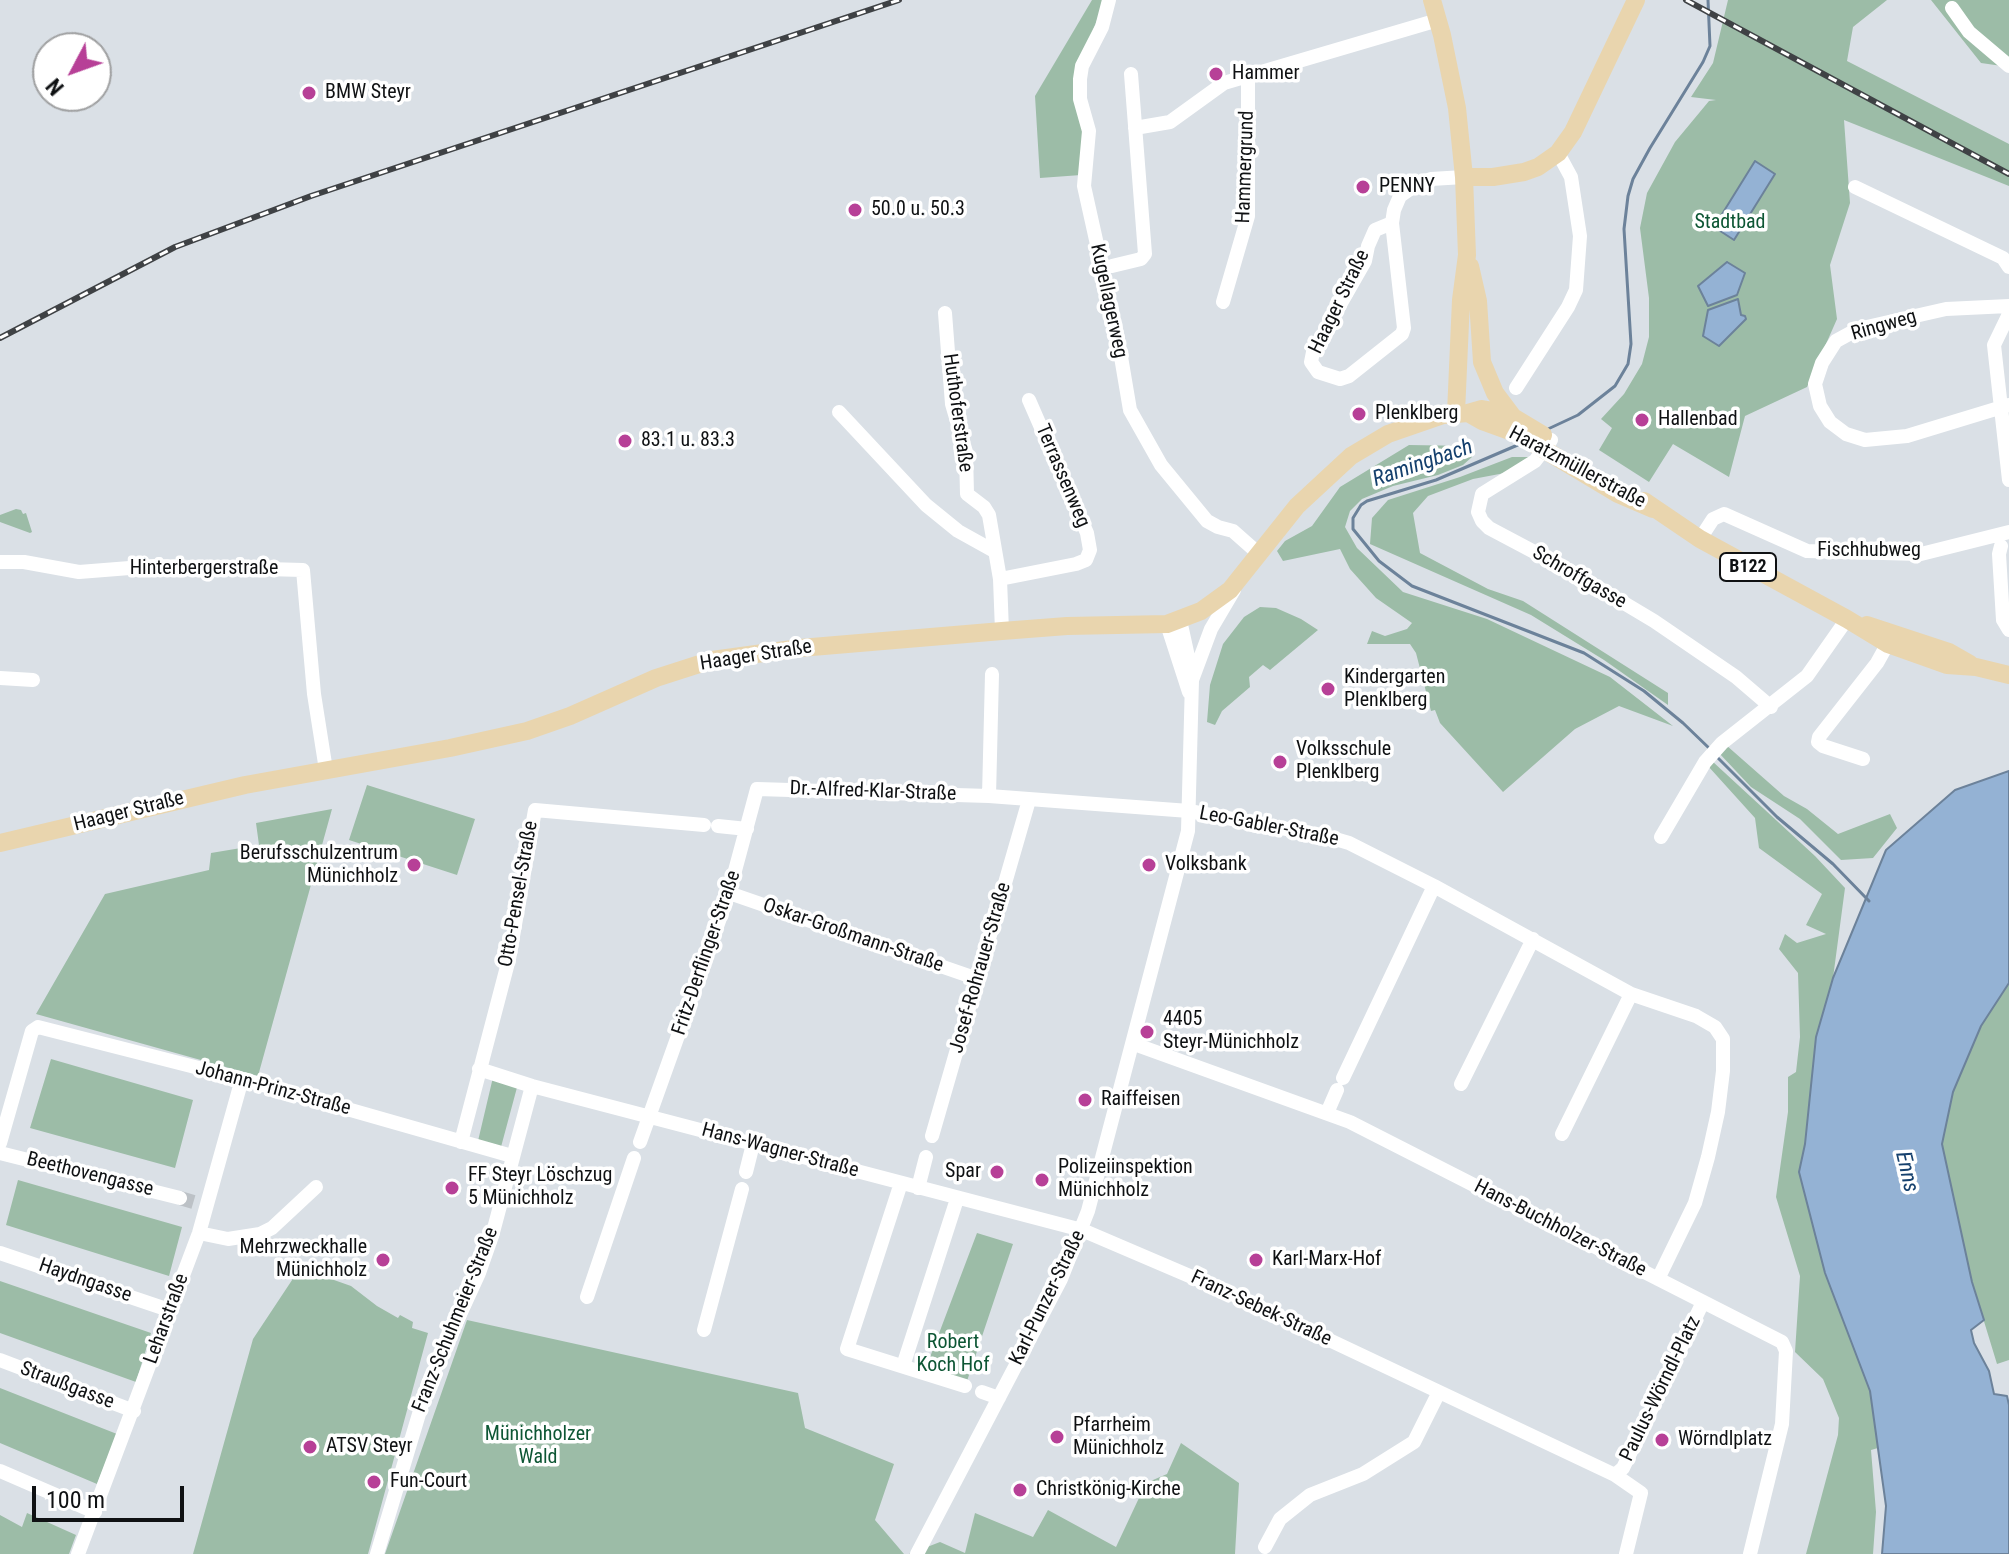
<!DOCTYPE html>
<html>
<head>
<meta charset="utf-8">
<style>
  body { margin:0 }
  #map { position:relative; width:2009px; height:1554px; overflow:hidden; background:#dae0e6; font-family:"Roboto Condensed",sans-serif }
  canvas { display:block }
  .north { position:absolute; left:32px; top:32px; width:80px; height:80px; box-sizing:border-box; background:#fff; border:2px solid #9fa0a1; border-radius:50%; rotate:229deg; font-size:22px; font-weight:700; line-height:32px; text-align:center; color:#0f1113 }
  .north::after { content:''; display:block; margin:auto; width:28px; height:36px; background:#b74097; clip-path:polygon(50% 0,100% 100%,50% 72%,0 100%) }
  .scale { position:absolute; left:32px; top:1486px; width:152px; height:36px; box-sizing:border-box; border:4px solid #0f1113; border-top:0; padding-left:10px; font-size:24px; line-height:28px; white-space:nowrap; color:#0f1113; -webkit-text-stroke:6px #fff; paint-order:stroke }
</style>
</head>
<body>
<div id="map">
<canvas width="2009" height="1554"></canvas>
<div class="north">N</div>
<div class="scale">100 m</div>
</div>
<script>
const g = document.querySelector('canvas').getContext('2d');
g.lineJoin = 'round';
function fill(path, color) {
  g.fillStyle = color;
  g.fill(path, 'evenodd');
}
function poly(rows) {
  const path = new Path2D();
  for (const r of rows) {
    path.moveTo(r[0], r[1]);
    for (let i = 2; i < r.length; i += 2) path.lineTo(r[i], r[i + 1]);
  }
  return path;
}
function strokePath(path, color, width, dash) {
  g.strokeStyle = color;
  g.lineWidth = width;
  g.lineCap = dash ? 'butt' : 'round';
  g.setLineDash(dash || []);
  g.stroke(path);
}
function drawText(font, color, halo, rows, align = 'center') {
  g.font = font + ' "Roboto Condensed",sans-serif';
  g.lineWidth = 7;
  g.setLineDash([]);
  g.textBaseline = 'middle';
  g.strokeStyle = halo;
  g.fillStyle = color;
  for (const [text, x, y, turn = 0] of rows) {
    g.save();
    g.translate(x, y);
    g.rotate((+turn || 0) * Math.PI / 180);
    g.textAlign = isNaN(turn) ? turn : align;
    if (halo) g.strokeText(text, 0, 0);
    g.fillText(text, 0, 0);
    g.restore();
  }
}
const green = poly([
  [1092,0,1105,0,1080,63,1084,126,1081,175,1040,178,1035,96],
  [1728,0,1887,0,1853,27,1847,61,2009,144,2009,186,1844,120,1850,203,1830,265,1837,319,1807,387,1745,416,1729,477,1673,444,1649,482,1599,450,1612,428,1601,419,1624,394,1642,364,1649,337,1649,298,1640,228,1647,193,1675,142,1709,101,1716,100,1691,97,1713,63],
  [1931,0,2009,0,2009,67,1981,63],
  [1409,445,1471,446,1472,457,1463,465,1438,475,1393,486,1362,499,1350,511,1345,527,1357,548,1403,592,1487,619,1610,677,1673,726,1619,706,1575,729,1503,792,1440,723,1435,710,1431,711,1416,653,1410,644,1367,644,1372,631,1385,636,1407,629,1412,623,1376,598,1350,569,1340,549,1283,561,1277,551,1285,541,1312,526,1340,487],
  [1512,457,1534,457,1510,472,1473,479,1428,496,1413,513,1420,553,1488,589,1523,601,1668,693,1668,705,1604,660,1531,615,1370,544,1372,518,1388,500,1460,477],
  [16,509,21,510,23,514,26,513,32,532,30,533,0,522,0,515],
  [1260,607,1276,608,1301,619,1318,630,1270,670,1263,665,1249,677,1250,687,1222,711,1215,725,1207,722,1210,685,1223,644,1244,617],
  [1726,745,1784,796,1807,809,1838,834,1890,814,1897,828,1873,858,1841,860,1800,819,1751,787,1719,753],
  [1712,761,1815,856,1845,888,1833,978,1816,1037,1805,1144,1799,1172,1825,1273,1870,1391,1878,1448,1871,1450,1876,1512,1873,1554,1806,1554,1838,1435,1839,1418,1823,1379,1795,1352,1800,1276,1776,1197,1788,1112,1788,1077,1796,1072,1800,1037,1798,973,1779,949,1785,934,1797,943,1826,934,1806,925,1822,894,1759,848,1755,818,1708,766],
  [367,785,475,819,457,875,349,840],
  [332,809,258,1076,36,1014,105,894,209,870,211,853,259,845,256,823],
  [2009,983,2009,1360,1997,1364,1972,1282,1942,1144,1953,1092,1981,1026],
  [51,1059,193,1100,175,1168,30,1128],
  [494,1073,519,1080,501,1147,478,1141],
  [18,1180,182,1227,169,1276,6,1225],
  [977,1233,1013,1244,967,1381,924,1373],
  [300,1268,351,1286,377,1306,398,1318,400,1315,413,1322,412,1328,428,1333,368,1554,193,1554,253,1339],
  [0,1281,151,1333,136,1382,0,1333],
  [467,1320,798,1393,805,1428,894,1464,875,1520,904,1554,385,1554],
  [0,1388,117,1434,97,1484,0,1443],
  [1181,1443,1239,1483,1235,1554,909,1554,940,1542,965,1553,975,1513,1033,1537,1048,1510,1116,1547,1146,1483,1167,1474],
  [27,1513,76,1535,69,1554,0,1554,0,1515,22,1527]
]);
const water = poly([
  [1755,161,1775,174,1734,240,1714,227,1755,161],
  [1727,262,1745,273,1737,295,1708,306,1698,286,1727,262],
  [1738,299,1741,315,1745,316,1746,319,1719,346,1703,336,1708,310,1738,299],
  [2009,771,2009,983,1981,1026,1953,1092,1942,1144,1972,1282,1984,1320,1971,1330,1974,1343,1989,1371,1994,1394,2007,1396,2009,1405,2009,1554,1882,1554,1886,1506,1870,1391,1825,1273,1799,1172,1805,1144,1816,1037,1833,978,1886,850,1955,790,2009,771]
]);
const stream = poly([
  [1548,429,1578,415,1615,386,1628,364,1631,344,1624,229,1628,196,1633,179,1650,148,1703,62,1710,46,1708,0],
  [1520,444,1436,480,1367,501,1361,505,1353,518,1353,529,1379,561,1412,586,1584,653,1644,691,1683,723,1710,749],
  [1718,758,1777,817,1833,864,1869,901]
]);
const minorTunnel = poly([
  [180,1198,197,1203]
]);
const minor = poly([
  [1109,0,1102,27,1082,66,1080,79,1080,99,1089,131,1084,186,1118,339,1130,410,1161,465,1207,521,1218,527,1233,531,1259,554],
  [1952,8,1969,32,2009,66],
  [1135,128,1170,122,1224,83,1438,20],
  [1855,187,2003,258,2009,267],
  [1392,223,1375,230,1368,246,1365,261,1313,352,1311,362,1318,372,1340,379,1349,376,1402,334,1404,328,1392,223,1394,210,1400,196,1414,186,1431,179,1464,177],
  [1112,266,1141,259,1145,254,1131,74],
  [1223,302,1248,216,1248,76],
  [2009,306,1946,309,1858,329,1836,341,1822,363,1815,384,1820,406,1830,422,1846,434,1865,440,1907,436,2009,405],
  [945,313,952,404,966,452,967,494,984,507,989,515,1000,579,1002,631],
  [2009,314,1994,345,2009,480],
  [1516,388,1568,307,1576,290,1580,236,1571,177,1558,153],
  [839,412,926,505,958,531,994,551],
  [1551,440,1535,461,1482,494,1478,512,1482,521,1489,528,1572,572,1654,621,1736,677,1771,707],
  [1700,539,1713,519,1724,514,1807,551,1921,554,2009,532],
  [2001,546,1999,554,2003,620,2009,630],
  [0,562,24,562,79,572,155,566,303,570,314,694,326,770],
  [1000,579,1076,564,1086,560,1090,550,1087,533,1029,400],
  [1180,620,1192,675],
  [1167,624,1189,692],
  [0,678,33,680],
  [1863,759,1823,746,1818,742,1819,737,1877,663,1892,636],
  [989,796,992,674],
  [718,826,747,829],
  [1661,837,1705,762,1722,743,1807,676,1847,619],
  [729,893,978,979],
  [1134,1044,1350,1122,1782,1342,1786,1351,1782,1424,1750,1554],
  [479,1069,532,1086,1082,1230,1234,1295,1615,1475,1641,1493,1626,1554],
  [1343,1078,1434,886],
  [1461,1084,1533,939],
  [1327,1113,1337,1090],
  [1562,1134,1631,994],
  [932,1136,1029,800],
  [461,1142,509,959,535,810,704,825],
  [640,1142,729,893,757,789,989,796,1189,811,1325,836,1349,843,1434,886,1631,994,1696,1016,1715,1027,1723,1039,1723,1071,1718,1112,1708,1157,1695,1203,1658,1279],
  [0,1143,32,1031,38,1027,242,1079,512,1156],
  [0,1153,180,1198],
  [746,1172,753,1144],
  [901,1183,847,1349,965,1386],
  [918,1188,926,1157],
  [199,1233,228,1239,260,1234,272,1228,316,1187],
  [0,1253,169,1310],
  [587,1297,634,1158],
  [704,1330,742,1189],
  [0,1360,134,1411],
  [903,1366,957,1199],
  [982,1392,999,1398],
  [0,1471,95,1512],
  [1615,1475,1623,1468,1703,1302],
  [1265,1547,1280,1519,1310,1495,1363,1474,1414,1442,1439,1392],
  [78,1554,199,1233,242,1079],
  [377,1554,428,1384,479,1273,492,1236,532,1086],
  [917,1554,1061,1279,1088,1211,1188,831,1192,680,1211,629,1234,590]
]);
const major = poly([
  [1432,0,1442,35,1457,108,1464,177,1467,255,1461,300,1456,413],
  [1464,177,1493,177,1524,172,1538,167,1558,153,1573,132,1636,0],
  [1470,266,1478,301,1482,362,1495,393,1513,417],
  [1468,413,1482,409,1493,411,1513,417,1543,435],
  [1644,501,1700,539,1847,619,1888,644,1947,665,1976,667,2009,675],
  [1867,625,1949,652,1970,664],
  [0,843,245,785,450,748,527,731,570,716,656,678,712,660,800,648,1002,631,1067,626,1167,624,1201,611,1230,590,1297,506,1351,456,1388,434,1443,415,1468,413,1482,421,1518,434,1618,494,1653,509]
]);
const rail = poly([
  [1686,0,2009,174],
  [0,338,175,247,311,196,899,0]
]);
const markers = [
  [1216,74,8,"#b74097"],
  [309,93,8,"#b74097"],
  [1363,187,8,"#b74097"],
  [855,210,8,"#b74097"],
  [1359,414,8,"#b74097"],
  [1642,420,8,"#b74097"],
  [625,441,8,"#b74097"],
  [1328,689,8,"#b74097"],
  [1280,762,8,"#b74097"],
  [414,865,8,"#b74097"],
  [1149,865,8,"#b74097"],
  [1147,1032,8,"#b74097"],
  [1085,1100,8,"#b74097"],
  [997,1172,8,"#b74097"],
  [1042,1180,8,"#b74097"],
  [452,1188,8,"#b74097"],
  [383,1260,8,"#b74097"],
  [1256,1260,8,"#b74097"],
  [1057,1437,8,"#b74097"],
  [1662,1440,8,"#b74097"],
  [310,1447,8,"#b74097"],
  [374,1482,8,"#b74097"],
  [1020,1490,8,"#b74097"]
];
const shields = [
  [1748,567,56]
];
const shieldNames = [
  ["B122",1748,567]
];
const poiNames = [
  ["Hammer",1232,74],
  ["BMW Steyr",325,93],
  ["PENNY",1379,187],
  ["50.0 u. 50.3",871,210],
  ["Plenklberg",1375,414],
  ["Hallenbad",1658,420],
  ["83.1 u. 83.3",641,441],
  ["Kindergarten",1344,678],
  ["Plenklberg",1344,701],
  ["Volksschule",1296,750],
  ["Plenklberg",1296,773],
  ["Berufsschulzentrum",398,854,"right"],
  ["Münichholz",398,877,"right"],
  ["Volksbank",1165,865],
  ["4405",1163,1020],
  ["Steyr-Münichholz",1163,1043],
  ["Raiffeisen",1101,1100],
  ["Polizeiinspektion",1058,1168],
  ["Münichholz",1058,1191],
  ["Spar",981,1172,"right"],
  ["FF Steyr Löschzug",468,1176],
  ["5 Münichholz",468,1199],
  ["Mehrzweckhalle",367,1248,"right"],
  ["Münichholz",367,1271,"right"],
  ["Karl-Marx-Hof",1272,1260],
  ["Pfarrheim",1073,1426],
  ["Münichholz",1073,1449],
  ["Wörndlplatz",1678,1440],
  ["ATSV Steyr",326,1447],
  ["Fun-Court",390,1482],
  ["Christkönig-Kirche",1036,1490]
];
const streetNames = [
  ["Hammergrund",1246,167,-88],
  ["Kugellagerweg",1108,301,78],
  ["Haager Straße",1340,302,-64],
  ["Ringweg",1884,326,-16],
  ["Huthoferstraße",957,413,82],
  ["Haratzmüllerstraße",1577,468,28],
  ["Terrassenweg",1062,476,67],
  ["Fischhubweg",1869,551],
  ["Hinterbergerstraße",204,569],
  ["Schroffgasse",1579,578,30],
  ["Haager Straße",756,656,-9],
  ["Dr.-Alfred-Klar-Straße",873,792,2],
  ["Haager Straße",129,812,-14],
  ["Leo-Gabler-Straße",1269,827,11],
  ["Otto-Pensel-Straße",519,894,-80],
  ["Oskar-Großmann-Straße",853,936,19],
  ["Fritz-Derflinger-Straße",707,953,-71],
  ["Josef-Rohrauer-Straße",981,968,-74],
  ["Johann-Prinz-Straße",273,1089,15],
  ["Hans-Wagner-Straße",780,1151,15],
  ["Beethovengasse",90,1175,14],
  ["Hans-Buchholzer-Straße",1560,1229,27],
  ["Haydngasse",85,1281,19],
  ["Karl-Punzer-Straße",1048,1298,-64],
  ["Franz-Sebek-Straße",1261,1309,25],
  ["Leharstraße",167,1319,-70],
  ["Franz-Schuhmeier-Straße",456,1320,-68],
  ["Straußgasse",67,1386,21],
  ["Paulus-Wörndl-Platz",1661,1389,-64]
];
const parkNames = [
  ["Stadtbad",1730,223],
  ["Robert",953,1343],
  ["Koch Hof",953,1366],
  ["Münichholzer",538,1435],
  ["Wald",538,1458]
];
const waterNames = [
  ["Ramingbach",1423,464,-19],
  ["Enns",1906,1172,77]
];
fill(green, '#9cbca7');
fill(water, '#94b2d4');
strokePath(water, '#6c829a', 2);
strokePath(stream, '#6c829a', 3);
strokePath(minorTunnel, '#bcc1c6', 14, [14, 7]);
strokePath(minor, '#fff', 14);
strokePath(major, '#e9d5ae', 18);
strokePath(rail, '#3f4245', 6);
strokePath(rail, '#fff', 3, [9]);
for (const [x, y, r, color] of markers) {
  const dot = new Path2D();
  dot.arc(x, y, r, 0, 2 * Math.PI);
  g.fillStyle = color;
  g.fill(dot);
  strokePath(dot, '#fff', 3);
}
for (const [x, y, w] of shields) {
  const box = new Path2D();
  box.roundRect(x - w / 2, y - 14, w, 28, 6);
  g.fillStyle = '#fff';
  g.fill(box);
  strokePath(box, '#0f1113', 2);
}
drawText('bold 18px', '#0f1113', null, shieldNames);
drawText('20px', '#0f1113', '#fff', poiNames, 'left');
drawText('20px', '#0f1113', '#fff', streetNames);
drawText('20px', '#0d5634', '#fff', parkNames);
drawText('italic 22px', '#15406d', '#fff', waterNames);
</script>
</body>
</html>
